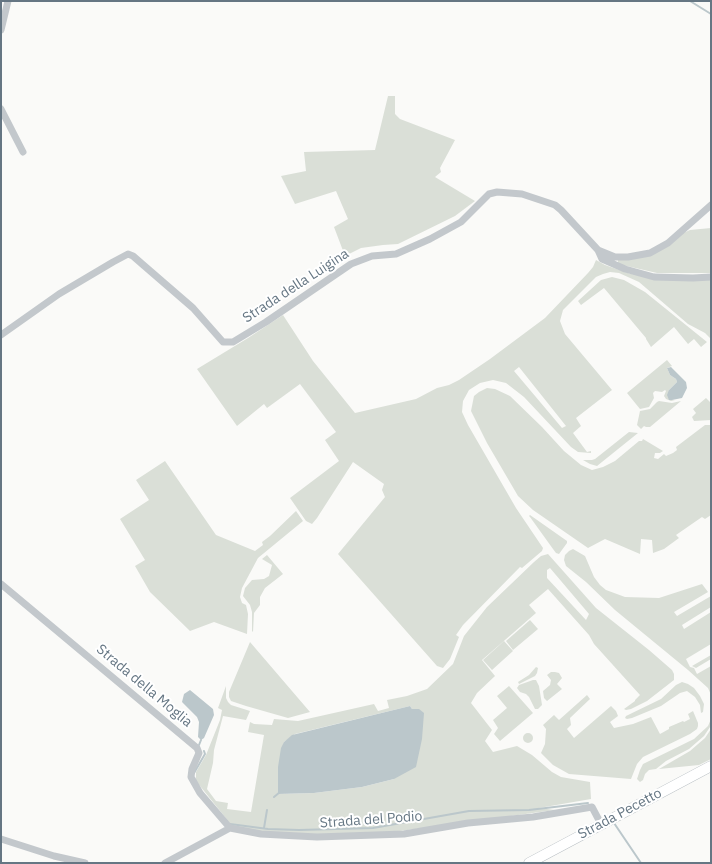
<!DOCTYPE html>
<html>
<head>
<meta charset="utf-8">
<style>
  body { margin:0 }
  #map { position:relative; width:712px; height:864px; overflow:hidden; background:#fafaf8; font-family:"IBM Plex Sans",sans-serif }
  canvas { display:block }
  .frame { position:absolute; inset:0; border:2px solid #657683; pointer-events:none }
</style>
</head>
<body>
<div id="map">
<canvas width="712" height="864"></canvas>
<div class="frame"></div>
</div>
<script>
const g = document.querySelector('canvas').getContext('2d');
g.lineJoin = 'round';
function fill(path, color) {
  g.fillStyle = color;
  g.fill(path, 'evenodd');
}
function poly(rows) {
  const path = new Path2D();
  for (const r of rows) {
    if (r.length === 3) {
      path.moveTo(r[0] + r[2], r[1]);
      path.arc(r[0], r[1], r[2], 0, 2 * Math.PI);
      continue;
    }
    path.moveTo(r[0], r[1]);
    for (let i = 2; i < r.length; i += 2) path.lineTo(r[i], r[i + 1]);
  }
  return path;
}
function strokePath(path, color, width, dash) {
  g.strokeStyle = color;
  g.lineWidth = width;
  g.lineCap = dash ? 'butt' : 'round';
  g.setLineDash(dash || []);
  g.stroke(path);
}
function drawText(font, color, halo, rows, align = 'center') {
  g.font = font + ' "IBM Plex Sans",sans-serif';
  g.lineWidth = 4;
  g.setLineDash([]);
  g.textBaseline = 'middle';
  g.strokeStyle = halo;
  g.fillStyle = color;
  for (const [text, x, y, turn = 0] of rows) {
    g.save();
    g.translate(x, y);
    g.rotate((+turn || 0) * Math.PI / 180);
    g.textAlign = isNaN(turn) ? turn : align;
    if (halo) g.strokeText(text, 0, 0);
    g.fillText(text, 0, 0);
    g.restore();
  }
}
const green = poly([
  [388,96,395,96,395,114,400,119,455,140,440,168,441,172,435,177,475,201,455,216,398,244,383,245,361,248,345,256,334,227,348,219,336,191,295,204,281,176,306,171,304,152,375,150],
  [711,228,711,273,657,273,618,264,618,258,649,255,681,234,690,230],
  [596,260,605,265,631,274,711,279,711,339,705,333,688,324,639,282,619,273,610,272,603,274,596,277,563,310,560,321,565,334,612,390,576,418,581,426,573,433,587,452,591,451,591,453,578,452,571,447,524,397,506,383,493,380,480,383,469,390,463,401,462,412,468,425,516,508,543,548,542,551,522,568,520,567,463,625,456,635,459,637,450,659,443,668,437,666,338,554,385,497,382,490,384,484,353,462,317,518,312,524,306,521,290,498,339,461,325,440,336,432,300,384,267,408,264,404,237,426,197,369,248,338,283,315,313,361,355,413,416,399,437,388,449,385,459,380,490,359,545,318,588,273,593,267],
  [519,367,566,426,562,428,514,371],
  [612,277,624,280,645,292,707,342,701,347,694,339,688,344,674,327,651,347,646,339,646,338,604,288,581,305,578,301,601,280],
  [667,360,672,366,667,368,670,375,676,379,677,382,669,390,672,400,675,400,671,401,666,399,664,396,666,391,665,390,662,392,655,391,653,393,654,398,649,407,640,409,627,393],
  [487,388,495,389,510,396,542,427,564,451,581,465,592,470,603,467,615,461,639,441,642,441,643,439,663,451,660,453,655,453,654,458,658,459,664,454,666,456,673,453,677,450,676,447,705,425,711,425,711,515,705,519,702,517,676,535,679,538,664,549,653,553,652,540,641,539,640,554,605,539,588,548,533,510,518,496,487,443,471,411,474,396,479,392],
  [706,398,710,402,711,402,711,420,694,421,692,417,696,413,693,409],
  [659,401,672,403,681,401,650,427,646,427,644,426,641,429,637,425,640,411,650,409,657,402],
  [629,432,638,433,597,466,590,464,583,460,592,460,595,459],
  [165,461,216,535,255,551,263,545,262,542,270,536,296,511,303,521,258,558,242,588,240,597,242,603,246,605,248,614,247,634,214,622,190,631,150,592,135,566,145,560,120,519,149,500,136,480],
  [530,515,567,541,567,543,559,554,556,553,553,549,530,517,529,516],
  [573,549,585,556,594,577,600,585,606,590,625,597,659,598,702,584,708,592,674,612,677,616,711,596,711,607,682,625,684,629,711,612,711,644,686,659,690,667,694,668,697,674,711,666,711,695,708,688,688,670,615,610,586,582,566,566,564,560,565,555,569,551],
  [548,554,596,608,649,650,672,670,674,674,674,680,647,701,631,709,626,710,624,709,635,701,635,700,640,695,594,644,589,635,548,589,529,605,536,613,482,660,495,676,477,693,471,703,492,730,485,741,493,752,517,746,532,755,552,772,561,777,590,782,591,799,539,808,555,810,400,831,342,835,261,833,233,827,196,781,196,772,206,755,220,720,222,710,218,708,226,686,226,698,228,702,231,705,250,711,246,720,223,716,214,750,213,763,207,789,216,801,228,803,227,809,251,812,264,735,248,732,250,722,254,724,272,725,274,719,298,721,374,704,378,711,389,708,387,700,407,696,427,689,453,664,464,636,487,607,534,562,541,556],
  [550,568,589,614,586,620,547,578,547,570],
  [410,706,412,709,394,779,362,787,314,793,278,794,284,742,295,734],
  [267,555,283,574,265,588,260,597,260,605,254,613,253,632,252,631,252,612,250,605,243,596,245,588,252,580,264,579,269,576,272,565,262,559],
  [530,620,538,629,513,650,506,641],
  [504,641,513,651,492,670,483,660],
  [250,642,310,712,288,718,246,706,231,701,229,697,229,692],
  [711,655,711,659,696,668,692,666],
  [536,667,538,668,537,673,535,676,519,684,518,682,529,675],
  [551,672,555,672,559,673,562,678,557,684,562,689,547,701,544,698,543,691,550,685,551,680,547,675],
  [533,680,536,680,539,686,542,705,538,709,535,709,529,697,526,694,520,692,517,688,519,685],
  [682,682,688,684,694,688,700,696,704,704,703,712,701,713,700,705,695,697,687,691,680,693,661,706,632,718,627,719,625,718,626,716,661,699,676,685],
  [509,686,533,713,500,741,494,734,498,728,493,720,507,708,497,696],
  [587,695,590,699,570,718,571,725,567,729,574,738,611,706,616,711,618,716,610,722,614,728,633,724,651,717,660,734,669,729,669,727,683,721,684,722,690,719,688,714,693,711,698,723,698,726,697,729,690,734,643,757,637,764,631,779,569,774,553,765,541,753,545,744,546,729,543,725,554,715,559,720],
  [711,719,710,727,704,736,689,749,666,761,656,769,649,770,645,774,643,780,640,782,637,779,640,770,643,764,694,739,708,726],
  [711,729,711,759,699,765,659,769,690,751,705,738],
  [528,738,5]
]);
const water = poly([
  [671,367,686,382,687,388,682,398,672,400,669,400,667,395,669,390,677,382,676,379,670,375,667,368],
  [190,690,213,709,214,715,204,738,201,740,198,737,199,722,197,717,182,702,184,694],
  [410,706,412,709,419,709,424,713,422,739,416,767,394,779,362,787,314,793,278,794,278,767,281,748,284,742,292,735]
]);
const stream = poly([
  [690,1,711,14],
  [199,745,201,740],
  [194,773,205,754,204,751],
  [274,797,280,792],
  [614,823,641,863],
  [230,824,268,829,299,830,373,828,469,811,529,810,588,803],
  [264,828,267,810]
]);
const minor = poly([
  [1,30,8,1],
  [1,109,23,152],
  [598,250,615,257,628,257,650,253,668,243,711,205],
  [1,335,59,294,113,262,128,254,133,256,141,263,193,308,223,342,233,342,266,322,351,264,372,256,396,254,430,239,461,222,489,194,497,192,522,194,555,205,561,210,598,250,602,259,625,269,654,277,693,278,711,277],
  [1,584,197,748,199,753,192,769,191,777,200,793,230,828],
  [1,839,54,856,85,863],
  [165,863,230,828,261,834,317,837,404,834,468,823,533,817,592,807,601,824]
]);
const secondary = poly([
  [529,863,711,766]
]);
const streetNames = [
  ["Strada della Luigina",296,286,-33],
  ["Strada della Moglia",144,686,40],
  ["Strada Pecetto",620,814,-28],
  ["Strada del Podio",371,820,-4]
];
fill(green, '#dadfd7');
fill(water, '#bbc7cb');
strokePath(stream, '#bbc7cb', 2);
strokePath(secondary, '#b3babf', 11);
strokePath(minor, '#c3c8cc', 7);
strokePath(secondary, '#fff', 10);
drawText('14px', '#657683', '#fff', streetNames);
</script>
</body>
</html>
